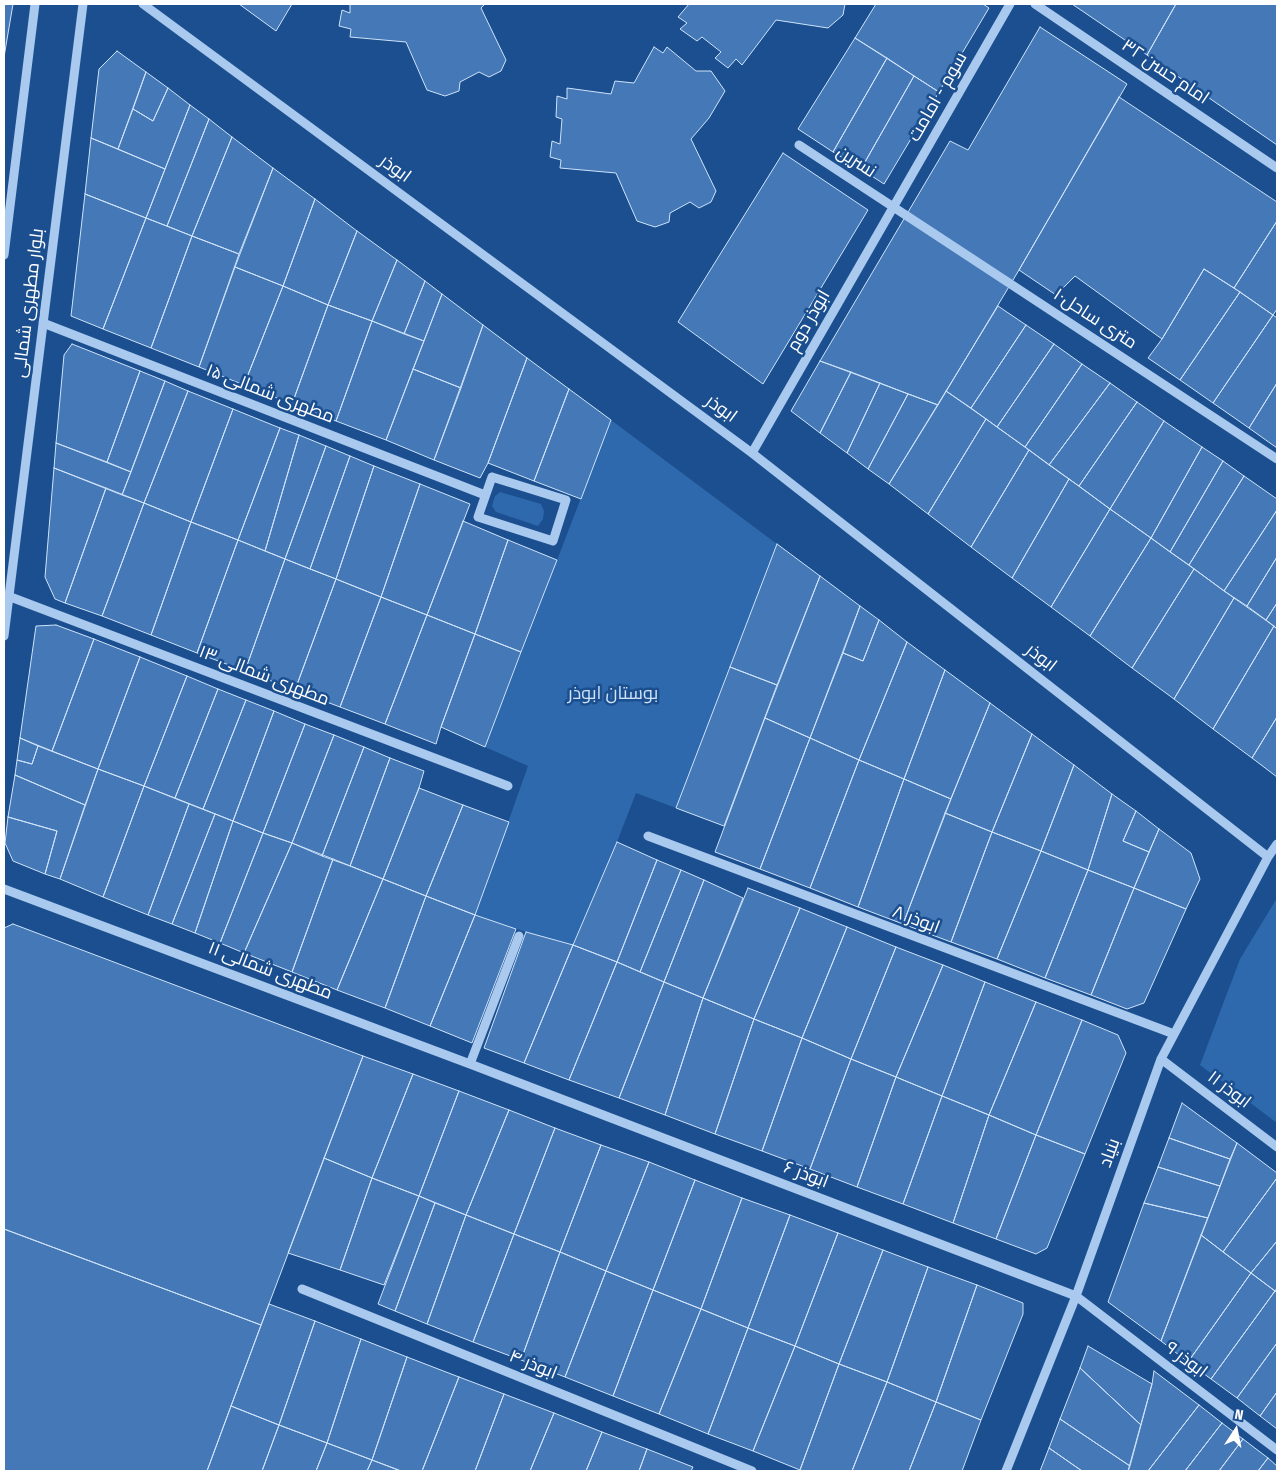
<!DOCTYPE html>
<html>
<head>
<meta charset="utf-8">
<style>
  body { margin:0 }
  #map { position:relative; width:1281px; height:1475px; overflow:hidden; background:#1b4f8f; font-family:"Fira Sans Condensed",sans-serif }
  canvas { display:block }
  .frame { position:absolute; inset:0; border:5px solid #fff; pointer-events:none }
  .north { position:absolute; left:1211px; top:1405px; width:50px; height:50px; -webkit-text-stroke:4px #1b4f8f; paint-order:stroke; rotate:11deg; font-size:14px; font-weight:700; line-height:20px; text-align:center; color:#fff }
  .north::after { content:''; display:block; margin:auto; width:18px; height:22px; background:#fff; clip-path:polygon(50% 0,100% 100%,50% 72%,0 100%) }
</style>
</head>
<body>
<div id="map">
<canvas width="1281" height="1475"></canvas>
<div class="frame"></div>
<div class="north">N</div>
</div>
<script>
const g = document.querySelector('canvas').getContext('2d');
g.lineJoin = 'round';
function fill(path, color) {
  g.fillStyle = color;
  g.fill(path, 'evenodd');
}
function poly(rows) {
  const path = new Path2D();
  for (const r of rows) {
    path.moveTo(r[0], r[1]);
    for (let i = 2; i < r.length; i += 2) path.lineTo(r[i], r[i + 1]);
  }
  return path;
}
function strokePath(path, color, width, dash) {
  g.strokeStyle = color;
  g.lineWidth = width;
  g.lineCap = dash ? 'butt' : 'round';
  g.setLineDash(dash || []);
  g.stroke(path);
}
function drawText(font, color, halo, rows, align = 'center') {
  g.font = font + ' "Fira Sans Condensed",Cairo,sans-serif';
  g.lineWidth = 5;
  g.setLineDash([]);
  g.textBaseline = 'middle';
  g.strokeStyle = halo;
  g.fillStyle = color;
  for (const [text, x, y, turn = 0] of rows) {
    g.save();
    g.translate(x, y);
    g.rotate((+turn || 0) * Math.PI / 180);
    g.textAlign = isNaN(turn) ? turn : align;
    if (halo) g.strokeText(text, 0, 0);
    g.fillText(text, 0, 0);
    g.restore();
  }
}
const green = poly([
  [611,420,777,544,676,808,636,793,617,842,573,945,526,932,475,915,528,766,485,747],
  [500,492,541,504,544,511,543,519,538,526,496,512,492,506,495,496],
  [1277,898,1277,1123,1200,1065,1240,959]
]);
const building = poly([
  [4,4,13,4,4,57,4,4],
  [239,4,292,4,276,31,239,4],
  [350,4,485,4,481,8,506,60,501,71,489,77,479,72,460,82,459,91,445,96,427,90,406,42,350,37,351,29,339,26,342,10,350,13,350,4],
  [689,4,845,4,843,15,828,28,776,20,742,65,736,59,728,68,715,58,721,52,702,37,697,41,680,29,687,23,678,17,689,4],
  [876,4,983,4,989,8,939,92,855,38,876,4],
  [1072,4,1176,4,1147,55,1072,4],
  [1176,4,1277,4,1277,145,1147,55,1176,4],
  [1040,27,1127,84,1019,270,938,405,820,361,950,141,968,150,1040,27],
  [855,38,887,58,833,152,798,129,855,38],
  [654,47,663,53,667,47,696,71,711,71,725,91,709,118,691,139,716,191,711,202,699,208,690,202,670,213,669,222,655,227,637,221,616,173,560,168,561,160,550,157,552,141,560,144,562,119,556,117,557,96,567,99,567,88,611,94,615,81,634,83,654,47],
  [117,51,146,72,118,149,91,138,99,69,117,51],
  [887,58,914,76,861,169,833,152,887,58],
  [146,72,168,88,153,121,133,109,146,72],
  [914,76,939,92,884,184,861,169,914,76],
  [168,88,190,105,165,169,118,149,133,109,153,121,168,88],
  [1119,97,1277,202,1277,221,1234,288,1204,269,1162,339,1075,276,1056,295,1019,270,1119,97],
  [190,105,209,119,167,226,146,218,190,105],
  [209,119,232,137,192,236,167,226,209,119],
  [232,137,273,168,239,254,192,236,232,137],
  [91,138,165,169,146,218,85,194,91,138],
  [783,153,868,210,763,384,678,322,783,153],
  [273,168,315,199,283,286,235,267,273,168],
  [85,194,146,218,103,329,71,316,85,194],
  [315,199,357,231,328,305,283,286,315,199],
  [146,218,192,236,151,348,103,329,146,218],
  [1277,221,1277,309,1273,315,1234,288,1277,221],
  [357,231,397,260,372,321,328,305,357,231],
  [192,236,239,254,199,367,151,348,192,236],
  [397,260,425,281,404,334,372,321,397,260],
  [235,267,283,286,244,385,199,367,235,267],
  [1204,269,1240,292,1180,380,1148,358,1162,339,1204,269],
  [425,281,442,294,424,341,404,334,425,281],
  [283,286,328,305,292,404,244,385,283,286],
  [1240,292,1273,315,1213,403,1180,380,1240,292],
  [442,294,483,325,461,388,413,369,442,294],
  [328,305,372,321,336,421,292,404,328,305],
  [998,306,1026,325,971,408,946,391,998,306],
  [1273,315,1277,318,1277,383,1249,428,1213,403,1273,315],
  [372,321,424,341,386,440,336,421,372,321],
  [483,325,527,358,488,463,480,478,434,460,483,325],
  [1026,325,1054,344,997,427,971,408,1026,325],
  [72,344,140,371,107,462,56,443,64,355,72,344],
  [1054,344,1082,364,1025,447,997,427,1054,344],
  [527,358,569,389,534,481,488,463,527,358],
  [820,361,851,372,820,433,791,411,820,361],
  [1082,364,1110,383,1049,465,1025,447,1082,364],
  [413,369,461,388,434,460,386,440,413,369],
  [140,371,165,381,131,472,107,462,140,371],
  [851,372,880,383,847,453,820,433,851,372],
  [165,381,188,391,144,503,122,495,165,381],
  [880,383,908,394,868,469,847,453,880,383],
  [1110,383,1137,402,1079,486,1049,465,1110,383],
  [1277,383,1277,448,1249,428,1277,383],
  [569,389,611,420,581,499,534,481,569,389],
  [188,391,233,409,191,522,144,503,188,391],
  [946,391,986,419,928,514,889,484,946,391],
  [908,394,938,405,889,484,868,469,908,394],
  [1137,402,1164,421,1110,509,1079,486,1137,402],
  [233,409,280,428,238,540,191,522,233,409],
  [986,419,1029,450,971,547,928,514,986,419],
  [1164,421,1202,447,1151,538,1110,509,1164,421],
  [280,428,299,435,265,551,238,540,280,428],
  [299,435,326,446,285,559,265,551,299,435],
  [56,443,131,472,122,495,54,468,56,443],
  [326,446,350,456,310,569,285,559,326,446],
  [1202,447,1223,461,1170,552,1151,538,1202,447],
  [1029,450,1069,479,1012,578,971,547,1029,450],
  [350,456,374,466,336,579,310,569,350,456],
  [1223,461,1244,476,1189,565,1170,552,1223,461],
  [374,466,420,484,381,597,336,579,374,466],
  [54,468,106,488,65,603,55,599,45,577,54,468],
  [1244,476,1277,499,1277,510,1224,591,1189,565,1244,476],
  [1069,479,1110,509,1051,607,1012,578,1069,479],
  [420,484,470,504,427,615,381,597,420,484],
  [106,488,144,503,102,616,65,603,106,488],
  [144,503,191,522,151,635,102,616,144,503],
  [1110,509,1151,538,1090,636,1051,607,1110,509],
  [1277,510,1277,557,1247,606,1224,591,1277,510],
  [463,521,508,540,475,634,427,615,463,521],
  [191,522,238,540,197,653,151,635,191,522],
  [1151,538,1194,569,1132,668,1090,636,1151,538],
  [238,540,285,559,245,671,197,653,238,540],
  [508,540,557,560,521,652,475,634,508,540],
  [777,544,820,576,777,685,730,667,777,544],
  [1277,557,1277,603,1266,620,1247,606,1277,557],
  [285,559,336,579,295,690,245,671,285,559],
  [1194,569,1234,598,1174,699,1132,668,1194,569],
  [820,576,860,606,810,738,765,718,820,576],
  [336,579,381,597,340,707,295,690,336,579],
  [381,597,427,615,385,724,340,707,381,597],
  [1234,598,1274,626,1213,729,1174,699,1234,598],
  [1277,603,1277,629,1266,620,1277,603],
  [860,606,879,620,863,661,843,653,860,606],
  [427,615,475,634,441,727,436,744,385,724,427,615],
  [879,620,907,642,859,760,810,738,843,653,863,661,879,620],
  [56,625,94,639,52,751,20,738,36,626,56,625],
  [1274,626,1277,629,1277,717,1252,758,1213,729,1274,626],
  [475,634,521,652,485,747,441,727,475,634],
  [94,639,140,657,98,769,52,751,94,639],
  [907,642,945,670,904,779,859,760,907,642],
  [140,657,187,676,144,786,98,769,140,657],
  [730,667,777,685,724,826,676,808,730,667],
  [945,670,990,703,951,799,904,779,945,670],
  [187,676,218,689,175,798,144,786,187,676],
  [218,689,246,700,203,809,175,798,218,689],
  [246,700,274,711,233,821,203,809,246,700],
  [990,703,1032,734,992,832,945,813,990,703],
  [274,711,305,724,263,833,233,821,274,711],
  [1277,717,1277,777,1252,758,1277,717],
  [765,718,810,738,760,869,715,852,765,718],
  [305,724,334,735,292,843,263,833,305,724],
  [1032,734,1074,765,1041,851,992,832,1032,734],
  [334,735,364,747,322,856,292,843,334,735],
  [20,738,38,746,32,764,17,760,20,738],
  [810,738,859,760,810,888,760,869,810,738],
  [38,746,98,769,85,805,15,775,17,760,32,764,38,746],
  [364,747,390,758,350,866,322,856,364,747],
  [390,758,424,771,419,788,383,879,350,866,390,758],
  [859,760,904,779,858,907,810,888,859,760],
  [1074,765,1112,794,1088,870,1041,851,1074,765],
  [98,769,144,786,103,897,60,879,98,769],
  [15,775,85,805,60,879,45,874,57,831,8,817,15,775],
  [904,779,951,799,903,924,858,907,904,779],
  [144,786,189,804,148,915,103,897,144,786],
  [419,788,463,805,426,896,383,879,419,788],
  [1112,794,1136,811,1123,841,1149,852,1134,888,1088,870,1112,794],
  [189,804,215,814,172,924,148,915,189,804],
  [463,805,509,822,475,915,426,896,463,805],
  [1136,811,1159,829,1149,852,1123,841,1136,811],
  [945,813,992,832,951,942,903,924,945,813],
  [215,814,233,821,195,933,172,924,215,814],
  [8,817,57,831,45,874,13,861,5,843,8,817],
  [233,821,263,833,220,943,195,933,233,821],
  [1159,829,1191,853,1200,879,1186,909,1134,888,1159,829],
  [992,832,1041,851,997,959,951,942,992,832],
  [263,833,292,843,244,953,220,943,263,833],
  [617,842,657,860,617,962,573,945,617,842],
  [292,843,333,859,292,972,244,953,292,843],
  [1041,851,1088,870,1045,978,997,959,1041,851],
  [333,859,383,879,337,990,292,972,333,859],
  [657,860,681,870,640,972,617,962,657,860],
  [681,870,704,880,664,982,640,972,681,870],
  [1088,870,1134,888,1091,995,1045,978,1088,870],
  [383,879,426,896,385,1008,337,990,383,879],
  [704,880,743,898,703,998,664,982,704,880],
  [748,888,800,908,754,1019,703,998,748,888],
  [1134,888,1186,909,1144,1003,1127,1009,1091,995,1134,888],
  [426,896,475,915,430,1026,385,1008,426,896],
  [800,908,847,927,802,1038,754,1019,800,908],
  [475,915,516,929,472,1043,430,1026,475,915],
  [13,924,363,1056,261,1325,4,1229,4,928,13,924],
  [847,927,896,947,851,1059,802,1038,847,927],
  [526,932,573,945,524,1063,484,1048,526,932],
  [573,945,617,962,569,1080,524,1063,573,945],
  [896,947,943,965,896,1077,851,1059,896,947],
  [617,962,664,982,619,1098,569,1080,617,962],
  [943,965,985,982,942,1096,896,1077,943,965],
  [664,982,703,998,665,1115,619,1098,664,982],
  [985,982,1036,1002,989,1115,942,1096,985,982],
  [703,998,754,1019,715,1134,665,1115,703,998],
  [1036,1002,1082,1020,1036,1135,989,1115,1036,1002],
  [754,1019,802,1038,762,1151,715,1134,754,1019],
  [1082,1020,1118,1035,1126,1053,1085,1154,1036,1135,1082,1020],
  [802,1038,851,1059,810,1169,762,1151,802,1038],
  [363,1056,413,1074,372,1178,324,1158,363,1056],
  [851,1059,896,1077,857,1187,810,1169,851,1059],
  [413,1074,459,1091,419,1196,372,1178,413,1074],
  [896,1077,942,1096,903,1204,857,1187,896,1077],
  [459,1091,509,1110,466,1215,419,1196,459,1091],
  [942,1096,989,1115,953,1223,903,1204,942,1096],
  [1182,1103,1237,1143,1230,1159,1169,1138,1182,1103],
  [509,1110,555,1128,514,1234,466,1215,509,1110],
  [989,1115,1036,1135,996,1239,953,1223,989,1115],
  [555,1128,601,1145,560,1252,514,1234,555,1128],
  [1036,1135,1085,1154,1047,1248,1036,1254,996,1239,1036,1135],
  [1169,1138,1230,1159,1220,1186,1158,1167,1169,1138],
  [1237,1143,1277,1173,1277,1178,1223,1252,1201,1235,1237,1143],
  [601,1145,649,1162,606,1271,560,1252,601,1145],
  [324,1158,372,1178,340,1270,288,1253,324,1158],
  [649,1162,695,1180,653,1290,606,1271,649,1162],
  [1158,1167,1220,1186,1208,1218,1144,1203,1158,1167],
  [372,1178,419,1196,384,1285,340,1270,372,1178],
  [1277,1178,1277,1241,1251,1273,1223,1252,1277,1178],
  [695,1180,742,1198,701,1309,653,1290,695,1180],
  [419,1196,435,1203,395,1311,378,1304,419,1196],
  [742,1198,790,1215,748,1328,701,1309,742,1198],
  [435,1203,466,1215,427,1324,395,1311,435,1203],
  [1144,1203,1208,1218,1161,1341,1108,1302,1144,1203],
  [466,1215,514,1234,473,1342,427,1324,466,1215],
  [790,1215,838,1233,795,1346,748,1328,790,1215],
  [4,1229,261,1325,207,1471,4,1471,4,1229],
  [838,1233,883,1250,839,1364,795,1346,838,1233],
  [514,1234,560,1252,521,1360,473,1342,514,1234],
  [1201,1235,1251,1273,1188,1362,1161,1341,1201,1235],
  [1277,1241,1277,1288,1275,1291,1251,1273,1277,1241],
  [883,1250,928,1267,887,1382,839,1364,883,1250],
  [560,1252,606,1271,565,1377,521,1360,560,1252],
  [928,1267,977,1285,936,1402,887,1382,928,1267],
  [606,1271,653,1290,613,1396,565,1377,606,1271],
  [1251,1273,1275,1291,1211,1379,1188,1362,1251,1273],
  [977,1285,1023,1303,1023,1314,981,1420,936,1402,977,1285],
  [653,1290,701,1309,659,1414,613,1396,653,1290],
  [1275,1291,1277,1293,1277,1343,1237,1398,1211,1379,1275,1291],
  [269,1304,315,1321,279,1425,231,1406,269,1304],
  [701,1309,748,1328,708,1434,659,1414,701,1309],
  [315,1321,361,1339,327,1443,279,1425,315,1321],
  [748,1328,795,1346,753,1451,708,1434,748,1328],
  [361,1339,407,1357,372,1460,327,1443,361,1339],
  [1277,1343,1277,1392,1260,1416,1237,1398,1277,1343],
  [795,1346,839,1364,800,1470,753,1451,795,1346],
  [1088,1346,1152,1384,1141,1425,1080,1368,1088,1346],
  [407,1357,459,1377,422,1471,401,1471,372,1460,407,1357],
  [839,1364,887,1382,852,1471,804,1471,800,1470,839,1364],
  [1080,1368,1141,1425,1130,1466,1060,1419,1080,1368],
  [1154,1371,1199,1405,1148,1471,1128,1471,1152,1384,1154,1371],
  [459,1377,504,1394,475,1471,422,1471,459,1377],
  [887,1382,936,1402,909,1471,852,1471,887,1382],
  [1277,1392,1277,1429,1260,1416,1277,1392],
  [504,1394,554,1413,530,1471,475,1471,504,1394],
  [936,1402,981,1420,962,1471,909,1471,936,1402],
  [1199,1405,1222,1423,1185,1471,1148,1471,1199,1405],
  [231,1406,279,1425,262,1471,207,1471,231,1406],
  [554,1413,602,1432,586,1471,530,1471,554,1413],
  [1060,1419,1130,1466,1128,1471,1082,1471,1049,1448,1060,1419],
  [1222,1423,1243,1439,1219,1471,1185,1471,1222,1423],
  [279,1425,327,1443,316,1471,262,1471,279,1425],
  [602,1432,647,1449,639,1471,586,1471,602,1432],
  [1243,1439,1268,1458,1258,1471,1219,1471,1243,1439],
  [327,1443,372,1460,367,1471,316,1471,327,1443],
  [1049,1448,1082,1471,1040,1471,1049,1448],
  [647,1449,693,1467,691,1471,639,1471,647,1449],
  [1268,1458,1277,1466,1277,1471,1258,1471,1268,1458],
  [372,1460,401,1471,367,1471,372,1460]
]);
const minor = poly([
  [143,4,752,453,1268,857],
  [1035,4,1277,168],
  [799,145,1277,459],
  [4,255,35,4],
  [43,323,485,495],
  [752,453,1010,4],
  [492,477,566,500,553,541,478,517,492,477],
  [8,596,508,786],
  [4,636,83,4],
  [648,836,1174,1034],
  [4,889,470,1064,1076,1296,1277,1450],
  [1161,1059,1277,1147],
  [470,1064,519,936],
  [302,1289,752,1471],
  [1006,1471,1076,1296,1161,1059,1268,857,1277,844]
]);
const streetNames = [
  ["امام حسن ۳۲",1165,72,34],
  ["سوم - امامت",938,97,-60],
  ["نسرین",856,162,33],
  ["ابوذر",395,169,36],
  ["بلوار مطهری شمالی",29,303,-83],
  ["۱۰متری ساحل",1095,319,33],
  ["ابوذر دوم",809,321,-60],
  ["مطهری شمالی ۱۵",270,394,21],
  ["ابوذر",721,409,36],
  ["ابوذر",1041,658,38],
  ["مطهری شمالی ۱۳",264,676,21],
  ["ابوذر ۸",916,920,21],
  ["مطهری شمالی ۱۱",270,971,21],
  ["ابوذر ۱۱",1229,1090,37],
  ["بنیاد",1110,1153,-70],
  ["ابوذر ۶",806,1175,21],
  ["ابوذر ۹",1186,1360,37],
  ["ابوذر ۴",533,1365,22]
];
const parkNames = [
  ["بوستان ابوذر",613,694]
];
fill(green, '#2e69ad');
fill(building, '#4478b7');
strokePath(building, '#cfe3fa', 1);
strokePath(minor, '#a9c9ee', 9);
drawText('18px', '#fff', '#1b4f8f', streetNames);
drawText('18px', '#cfe3fa', '#1b4f8f', parkNames);
</script>
</body>
</html>
